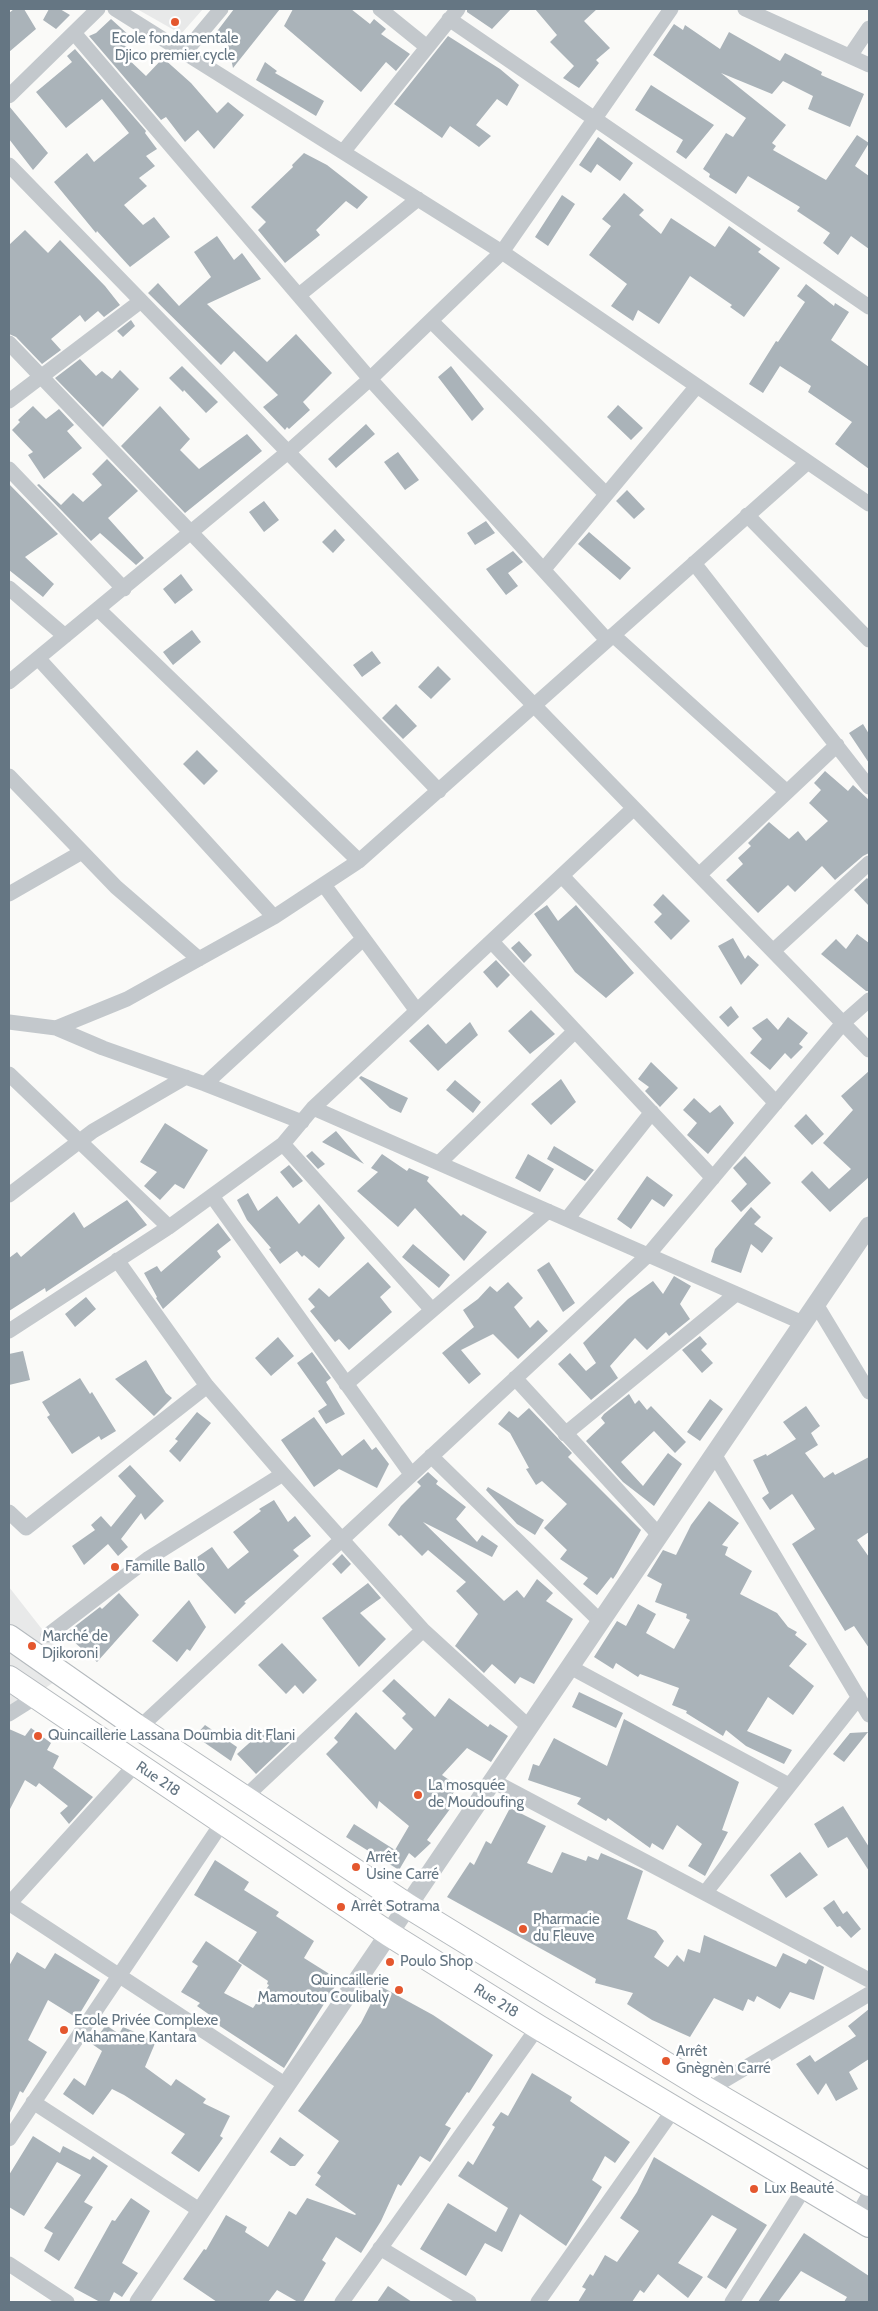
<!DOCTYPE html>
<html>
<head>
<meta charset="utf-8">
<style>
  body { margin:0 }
  #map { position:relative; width:878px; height:2311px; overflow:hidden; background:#fafaf8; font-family:Cabin,sans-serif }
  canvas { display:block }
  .frame { position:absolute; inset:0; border:10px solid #657683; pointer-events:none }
</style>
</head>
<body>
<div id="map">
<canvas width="878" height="2311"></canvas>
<div class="frame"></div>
</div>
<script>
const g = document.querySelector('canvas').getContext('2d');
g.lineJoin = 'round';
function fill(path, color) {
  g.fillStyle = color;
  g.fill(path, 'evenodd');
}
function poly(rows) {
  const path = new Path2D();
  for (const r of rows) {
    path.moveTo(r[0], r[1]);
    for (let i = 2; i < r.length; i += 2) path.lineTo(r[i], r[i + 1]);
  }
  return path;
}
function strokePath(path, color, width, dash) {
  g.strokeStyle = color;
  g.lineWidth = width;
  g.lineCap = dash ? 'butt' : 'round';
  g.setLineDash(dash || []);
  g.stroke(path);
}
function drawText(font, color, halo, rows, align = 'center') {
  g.font = font + ' Cabin,sans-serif';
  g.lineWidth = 5;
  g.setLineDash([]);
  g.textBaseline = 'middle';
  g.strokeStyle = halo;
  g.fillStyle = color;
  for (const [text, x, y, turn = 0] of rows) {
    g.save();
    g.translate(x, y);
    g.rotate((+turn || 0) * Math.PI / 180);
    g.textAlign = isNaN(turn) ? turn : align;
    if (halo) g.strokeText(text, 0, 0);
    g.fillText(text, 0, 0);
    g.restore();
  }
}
const built = poly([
  [137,9,203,9,181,34],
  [9,1587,63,1656,54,1682,14,1710,9,1707]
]);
const building = poly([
  [14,9,24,9,36,29,9,52,9,13],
  [49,9,60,9,70,15,56,29,43,20],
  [234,9,280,9,233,68,228,44,215,34],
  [293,9,351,9,370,24,374,19,386,29,381,34,410,54,396,71,386,62,361,92,284,26],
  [467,9,511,9,492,29,467,12],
  [535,9,597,9,584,21,610,48,596,60,599,63,579,88,563,78,574,66,550,42,557,35],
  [111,19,131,37,124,45,132,51,126,57,146,76,163,58,191,83,217,113,228,102,244,115,214,149,198,130,185,142,166,117,161,120,89,36,96,33],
  [674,24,683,30,685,25,720,49,729,32,780,61,785,53,822,72,821,75,864,94,850,127,808,109,813,96,783,81,772,94,721,73,786,125,772,143,776,146,773,150,826,180,857,135,869,143,855,166,869,176,869,249,851,236,838,255,823,243,830,233,797,211,800,207,748,176,736,194,709,177,710,174,703,169,726,133,733,137,746,118,653,55],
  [448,36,500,69,519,85,507,106,497,99,476,125,491,136,479,147,450,126,442,138,394,104],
  [75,49,146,131,145,133,157,149,146,156,155,166,139,178,147,186,124,205,143,225,154,217,170,237,130,267,97,231,96,233,54,182,87,153,94,162,129,133,102,99,66,128,36,92,72,62,67,56],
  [265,62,277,71,275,73,324,101,316,116,256,80],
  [651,85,714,125,686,159,676,152,683,140,635,110],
  [9,106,48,153,33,170,9,139],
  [598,137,633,163,620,181,597,164,591,173,579,165],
  [304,153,327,165,368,197,357,209,346,201,316,230,320,235,285,263,258,230,266,222,251,207,293,167,292,165],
  [624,193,644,210,639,215,661,234,671,218,715,247,729,226,761,249,758,252,780,268,744,317,730,307,732,305,690,276,659,324,638,310,633,321,611,306,627,284,589,255,611,226,602,219],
  [562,195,575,204,548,246,535,237],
  [25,230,48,253,60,240,105,286,120,305,104,317,98,311,85,322,80,315,51,339,61,350,42,364,16,337,9,334,9,245],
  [217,236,234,260,242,253,261,279,207,304,267,362,296,334,332,373,303,402,310,410,289,429,287,427,285,430,263,407,278,395,234,351,221,365,148,293,158,283,179,306,211,277,194,252],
  [806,284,834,306,835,303,849,312,831,340,869,367,869,469,835,444,852,422,808,392,811,386,780,366,763,393,749,384,776,341,778,342,805,302,797,296],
  [131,320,135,326,123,337,117,331],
  [80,359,96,376,102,371,112,379,120,370,139,389,103,427,55,378],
  [182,366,218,402,206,413,184,390,183,392,169,378],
  [451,366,484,409,472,421,438,377],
  [618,405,643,428,631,440,607,417],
  [33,406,46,419,59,409,74,425,67,431,82,448,44,479,28,455,33,452,12,430,20,422,18,420],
  [160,406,190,439,180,450,199,469,247,434,262,451,185,513,121,446],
  [366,424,375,434,336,468,328,459],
  [398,452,419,480,405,490,384,462],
  [107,459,138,491,108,518,144,558,136,565,100,533,91,541,37,485,39,484,61,505,73,493,83,502,102,485,92,474],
  [9,484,58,534,25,557,54,584,43,597,9,570],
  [627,490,645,509,634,519,616,501],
  [264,501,279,520,264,532,249,512],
  [486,521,495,533,475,545,467,533],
  [335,529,345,540,333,553,322,542],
  [589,532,631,568,620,580,578,544],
  [513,551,523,562,508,573,518,586,506,595,486,569],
  [181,574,193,590,175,604,163,589],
  [192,630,201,642,173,665,163,652],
  [372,651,381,663,362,677,353,665],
  [438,666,451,679,431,699,418,687],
  [396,704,417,726,403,739,382,718],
  [863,724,869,734,869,763,849,733],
  [197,750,218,771,204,785,183,764],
  [825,771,848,791,853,785,869,800,869,853,863,856,835,880,822,866,795,892,788,885,758,913,726,880,743,864,738,858,751,846,748,843,769,822,789,839,798,831,806,841,828,821,809,803,821,790,814,783],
  [867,878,869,880,869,906,854,890],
  [663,894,690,921,671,940,654,922,662,914,653,905],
  [547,905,558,921,576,905,634,973,606,998,575,972,534,914],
  [857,934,869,943,869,991,866,991,821,954,836,939,846,949],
  [733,938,745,959,748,955,759,965,741,985,718,946],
  [519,941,532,955,524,963,511,948],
  [496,960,510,975,497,988,483,972],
  [731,1006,739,1017,728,1027,719,1017],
  [531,1010,555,1034,530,1054,508,1031],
  [788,1017,808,1033,799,1044,803,1047,791,1059,785,1053,770,1070,750,1053,762,1039,752,1028,767,1018,778,1030],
  [470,1022,478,1035,438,1071,409,1041,428,1024,446,1044],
  [651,1062,678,1088,660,1107,645,1091,649,1087,638,1079],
  [869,1071,869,1177,830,1212,801,1182,812,1171,829,1189,851,1169,823,1143,853,1110,841,1096],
  [361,1076,408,1098,401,1113,390,1108,359,1078],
  [561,1079,576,1102,551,1125,531,1104],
  [455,1080,481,1102,473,1113,446,1090],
  [694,1098,710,1113,720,1105,734,1123,708,1154,687,1135,697,1123,683,1110],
  [806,1114,824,1134,812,1145,794,1126],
  [165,1123,208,1150,184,1189,175,1184,160,1200,144,1186,157,1172,140,1162],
  [336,1131,364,1164,322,1142],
  [554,1146,594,1170,585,1181,547,1159],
  [312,1151,325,1164,318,1169,306,1156],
  [382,1154,407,1171,409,1168,429,1177,427,1181,461,1216,463,1214,487,1232,464,1261,415,1208,398,1227,357,1191,378,1172,371,1168],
  [528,1154,554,1169,540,1192,515,1178],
  [745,1156,771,1183,741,1212,731,1201,747,1184,733,1168],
  [289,1165,303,1181,293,1188,280,1172],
  [647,1176,673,1195,664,1207,652,1199,631,1229,617,1219],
  [248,1193,258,1211,277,1196,299,1224,319,1204,345,1238,319,1268,304,1255,302,1257,297,1251,280,1264,269,1249,271,1248,247,1220,237,1200],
  [127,1200,147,1225,46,1292,45,1288,9,1311,9,1258,17,1252,21,1257,74,1212,84,1228],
  [751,1207,761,1217,754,1224,773,1238,762,1253,751,1244,741,1273,711,1262,715,1249],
  [218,1223,231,1240,217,1251,221,1257,163,1309,156,1298,157,1297,144,1273,157,1266,161,1272],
  [413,1244,450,1275,439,1288,402,1257],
  [368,1262,391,1287,380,1297,392,1312,349,1350,339,1339,335,1342,310,1311,315,1307,308,1299,319,1288,329,1297],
  [549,1262,575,1303,563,1312,537,1270],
  [674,1276,691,1286,680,1304,690,1319,669,1336,666,1332,647,1350,635,1338,610,1366,618,1378,591,1400,558,1364,570,1353,586,1371,596,1363,583,1343,628,1299,653,1281,663,1294],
  [508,1282,523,1298,514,1307,530,1328,538,1320,548,1331,518,1359,493,1334,461,1350,481,1374,469,1384,442,1353,474,1327,463,1310,478,1299,490,1286,497,1292],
  [86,1297,96,1309,75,1327,65,1314],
  [700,1336,707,1344,701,1350,713,1363,702,1373,682,1350],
  [278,1337,294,1356,271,1376,255,1358],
  [23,1351,30,1380,9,1385,9,1354],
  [312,1352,331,1378,326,1382,345,1414,326,1424,318,1411,327,1405,297,1363],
  [146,1360,166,1393,172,1398,154,1416,115,1379],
  [80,1378,90,1394,92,1392,116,1431,101,1440,99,1436,72,1454,47,1417,50,1415,42,1402],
  [629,1394,635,1404,639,1400,647,1410,651,1406,686,1442,675,1453,654,1431,621,1462,643,1486,668,1453,682,1464,654,1506,623,1482,586,1441,605,1423,601,1418,604,1414],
  [710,1399,723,1409,700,1441,687,1432],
  [806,1406,820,1426,811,1433,818,1445,805,1453,824,1478,833,1472,835,1475,869,1457,869,1532,857,1540,869,1557,869,1648,854,1626,845,1631,792,1544,815,1529,793,1495,792,1494,770,1510,762,1498,769,1493,753,1460,766,1454,767,1456,796,1439,783,1422],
  [529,1408,572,1453,568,1457,641,1530,617,1573,613,1579,611,1577,597,1595,583,1584,588,1578,560,1559,567,1550,544,1528,567,1504,542,1481,536,1485,526,1469,529,1468,510,1433,498,1424,509,1411,518,1418],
  [197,1412,211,1423,180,1462,169,1451,178,1441,175,1439],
  [314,1417,342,1456,364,1439,372,1450,376,1447,389,1464,377,1488,339,1469,314,1487,281,1440],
  [130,1465,164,1501,145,1520,141,1513,121,1539,128,1547,118,1556,108,1544,84,1565,72,1546,95,1530,91,1525,101,1516,111,1527,136,1496,118,1476],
  [428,1472,438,1481,436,1484,466,1507,456,1519,477,1542,482,1535,498,1546,492,1557,423,1522,504,1601,517,1590,524,1598,537,1579,553,1593,546,1601,573,1619,534,1684,520,1677,515,1684,492,1664,484,1673,455,1646,478,1614,456,1591,466,1582,428,1550,422,1556,401,1535,399,1536,388,1525,401,1506,421,1486,417,1482],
  [488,1487,544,1520,535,1535,517,1524,486,1490],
  [274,1500,288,1522,295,1516,311,1536,293,1550,299,1556,244,1602,246,1603,235,1614,187,1564,212,1547,228,1569,249,1552,233,1532,261,1511,259,1509],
  [709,1501,739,1523,722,1545,728,1547,725,1555,752,1571,740,1594,777,1613,788,1627,797,1632,795,1635,807,1644,789,1666,814,1686,793,1715,768,1697,747,1731,792,1750,784,1764,746,1746,726,1730,723,1736,686,1713,687,1711,672,1705,679,1688,640,1674,638,1677,616,1663,613,1669,594,1657,617,1621,626,1626,638,1604,656,1614,646,1633,674,1649,690,1620,686,1618,687,1614,655,1602,662,1584,647,1576,663,1550,676,1555,691,1525],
  [342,1554,351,1564,341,1574,332,1564],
  [368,1583,381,1598,360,1613,386,1639,359,1667,322,1618],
  [119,1593,139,1615,97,1662,65,1634,100,1607,102,1609],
  [189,1600,206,1627,190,1651,187,1649,177,1662,152,1641],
  [282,1643,317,1680,303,1694,295,1685,286,1694,258,1665],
  [394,1679,435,1717,449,1698,488,1727,490,1724,508,1736,491,1762,467,1748,442,1775,458,1786,448,1801,453,1805,427,1840,431,1843,415,1858,409,1853,399,1870,346,1837,354,1824,395,1850,409,1826,379,1801,377,1809,326,1754,338,1742,334,1738,356,1712,395,1750,413,1729,402,1718,406,1714,382,1691],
  [579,1692,623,1713,616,1728,572,1707],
  [624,1719,739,1782,722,1830,728,1832,705,1876,688,1866,702,1844,677,1825,663,1850,652,1843,650,1848,608,1818,606,1821,577,1804,581,1798,528,1780,533,1764,539,1766,554,1738,607,1766],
  [205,1725,237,1747,231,1761,195,1736],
  [267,1727,278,1740,287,1732,293,1739,256,1774,237,1754],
  [31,1728,51,1743,47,1750,59,1756,53,1768,93,1797,69,1824,60,1813,68,1806,39,1783,36,1787,25,1780,9,1811,9,1729,25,1736],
  [868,1732,844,1762,833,1754,850,1733],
  [843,1806,869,1847,869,1871,847,1837,828,1848,814,1824],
  [510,1808,546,1826,527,1863,552,1873,562,1852,586,1861,588,1856,598,1860,601,1853,643,1871,627,1919,656,1931,664,1941,654,1957,668,1967,677,1955,684,1962,688,1949,700,1953,704,1935,776,1967,783,1953,806,1964,809,1959,824,1967,814,2000,790,1992,780,2009,757,1996,754,2002,748,1999,743,2011,714,1998,690,2037,652,2020,627,2004,633,1993,595,1983,596,1979,447,1897,470,1862,474,1865,486,1841,491,1844],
  [800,1852,818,1875,786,1898,770,1875],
  [215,1860,249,1882,244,1890,279,1912,276,1916,314,1941,304,1958,339,1980,284,2068,212,2021,214,2018,197,2006,200,2003,181,1992,198,1966,192,1962,206,1941,242,1965,224,1993,253,2008,269,1985,267,1984,268,1981,238,1961,257,1932,194,1895],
  [834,1900,843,1914,847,1911,861,1929,851,1938,840,1926,837,1927,823,1908],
  [17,1952,45,1969,55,1953,100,1980,77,2018,48,2000,28,2040,47,2052,23,2093,20,2091,9,2115,9,1966],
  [380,1986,433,2015,493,2055,469,2093,467,2092,445,2125,451,2128,430,2162,420,2156,401,2186,398,2184,381,2221,361,2253,336,2237,322,2260,326,2263,303,2302,298,2302,277,2290,268,2302,217,2302,183,2279,204,2249,206,2250,226,2215,247,2227,245,2232,268,2247,289,2211,296,2215,307,2198,355,2215,356,2214,315,2185,321,2176,317,2173,339,2141,298,2111,361,2023],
  [869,2009,869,2059,849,2072,858,2089,836,2101,826,2083,818,2095,796,2064,810,2055,815,2062,856,2036,848,2026],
  [106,2025,119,2034,123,2027,156,2041,145,2067,171,2086,176,2079,206,2099,203,2103,230,2116,220,2136,223,2138,199,2172,171,2153,185,2134,124,2095,112,2089,93,2115,63,2094,74,2078,85,2086,102,2051,92,2044],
  [532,2073,572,2097,570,2101,630,2142,615,2163,605,2156,592,2180,602,2187,566,2246,520,2214,502,2252,485,2243,466,2276,420,2249,448,2203,496,2232,508,2208,458,2176,468,2161,473,2165,495,2127,492,2125,501,2112,508,2116],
  [33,2136,60,2153,63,2146,90,2160,93,2156,108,2166,84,2202,93,2207,59,2261,44,2251,53,2233,44,2228,81,2175,57,2162,24,2216,9,2207,9,2175],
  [280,2137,304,2155,295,2166,290,2166,270,2152],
  [654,2157,767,2225,726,2289,707,2277,737,2229,712,2215,678,2263,703,2277,688,2298,658,2274,644,2293,640,2290,632,2302,578,2302,586,2289,582,2287,590,2274,593,2276,605,2255,617,2262,639,2231,620,2218,637,2192],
  [131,2198,150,2211,122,2263,138,2273,122,2297,114,2292,109,2302,100,2302,74,2288,112,2220,115,2221],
  [804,2233,869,2276,869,2302,844,2302,847,2297,801,2271,778,2302,758,2302],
  [388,2286,412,2302,377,2302]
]);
const minor = poly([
  [115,9,502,252,869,504],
  [380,9,427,47],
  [745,9,869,65],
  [449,19,869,307],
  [75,34,370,379,607,640],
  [185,52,221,9],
  [850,56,869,28],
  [9,96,98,9],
  [343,152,458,9],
  [9,165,869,1050],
  [299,295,418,199],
  [431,321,606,494],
  [9,343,439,791],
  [9,401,141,301],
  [9,469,124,589],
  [747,515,869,640],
  [694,563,869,787],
  [544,569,697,386],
  [9,588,65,636],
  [99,610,359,861],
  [613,635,787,792],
  [38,658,274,917],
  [9,682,288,452,370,379,502,252,671,9],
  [9,776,116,887,199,959],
  [699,875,837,745],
  [562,876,776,1103],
  [324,885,417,1011],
  [9,894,82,852],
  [492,942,713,1178],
  [773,951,869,863],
  [9,1022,56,1028,103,1048,205,1084,302,1122],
  [56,1028,127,999,274,917,359,861,808,462],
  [9,1074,169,1227],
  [205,1084,363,939],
  [313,1108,803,1323],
  [283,1144,432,1310],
  [439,1163,575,1031],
  [9,1195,93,1131,186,1077],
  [212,1196,411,1474],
  [567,1219,652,1112],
  [117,1260,207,1386,283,1474,423,1630,529,1727],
  [816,1304,869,1392],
  [9,1331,169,1227,283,1144,313,1108,634,808],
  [515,1378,659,1535],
  [346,1384,548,1211],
  [565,1434,736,1294],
  [714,1454,869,1715],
  [431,1456,601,1622],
  [9,1512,26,1528,207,1386],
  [48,1635,149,1558,283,1474],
  [570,1667,789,1785],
  [9,1714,36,1697],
  [139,1728,648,1255,843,1023,869,1000],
  [493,1781,869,1980],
  [244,1798,423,1630],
  [705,1893,859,1697],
  [9,1904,136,1764],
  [10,1904,286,2085],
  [708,2090,869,1994],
  [33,2102,201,2211],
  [9,2139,222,1823],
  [856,2218,869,2195],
  [380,2248,469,2302],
  [9,2264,67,2302],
  [342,2302,538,2027],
  [538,2302,674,2109],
  [732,2302,805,2187]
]);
const tertiary = poly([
  [139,2302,869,1226]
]);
const trunk = poly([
  [9,1637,139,1728,408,1906,708,2090,869,2184],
  [9,1678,389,1934,538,2027,869,2225]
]);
const markers = [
  [175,22,5,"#e4572e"],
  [115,1567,5,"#e4572e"],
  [32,1646,5,"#e4572e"],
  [38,1736,5,"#e4572e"],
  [418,1795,5,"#e4572e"],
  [356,1867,5,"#e4572e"],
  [341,1907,5,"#e4572e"],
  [523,1929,5,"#e4572e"],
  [390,1962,5,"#e4572e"],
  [399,1990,5,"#e4572e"],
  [64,2030,5,"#e4572e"],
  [666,2061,5,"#e4572e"],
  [754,2189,5,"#e4572e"]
];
const poiNames = [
  ["Ecole fondamentale",175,39,"center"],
  ["Djico premier cycle",175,56,"center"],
  ["Famille Ballo",125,1567],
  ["Marché de",42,1637],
  ["Djikoroni",42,1654],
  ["Quincaillerie Lassana Doumbia dit Flani",48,1736],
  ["La mosquée",428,1786],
  ["de Moudoufing",428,1803],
  ["Arrêt",366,1858],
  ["Usine Carré",366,1875],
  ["Arrêt Sotrama",351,1907],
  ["Pharmacie",533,1920],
  ["du Fleuve",533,1937],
  ["Poulo Shop",400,1962],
  ["Quincaillerie",389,1981,"right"],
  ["Mamoutou Coulibaly",389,1998,"right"],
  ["Ecole Privée Complexe",74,2021],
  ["Mahamane Kantara",74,2038],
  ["Arrêt",676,2052],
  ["Gnègnèn Carré",676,2069],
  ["Lux Beauté",764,2189]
];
const streetNames = [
  ["Rue 218",158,1779,34],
  ["Rue 218",496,2001,32]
];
fill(built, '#e8e9e9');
fill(building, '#aab3b9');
strokePath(trunk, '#b4b9bd', 26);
strokePath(minor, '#c3c8cc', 15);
strokePath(tertiary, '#c3c8cc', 19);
strokePath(trunk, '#fff', 24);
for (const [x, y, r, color] of markers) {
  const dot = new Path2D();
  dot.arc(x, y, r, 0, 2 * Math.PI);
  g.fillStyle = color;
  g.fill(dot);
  strokePath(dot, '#fff', 2);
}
drawText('15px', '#657683', '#fff', poiNames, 'left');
drawText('15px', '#657683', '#fff', streetNames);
</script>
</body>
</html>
